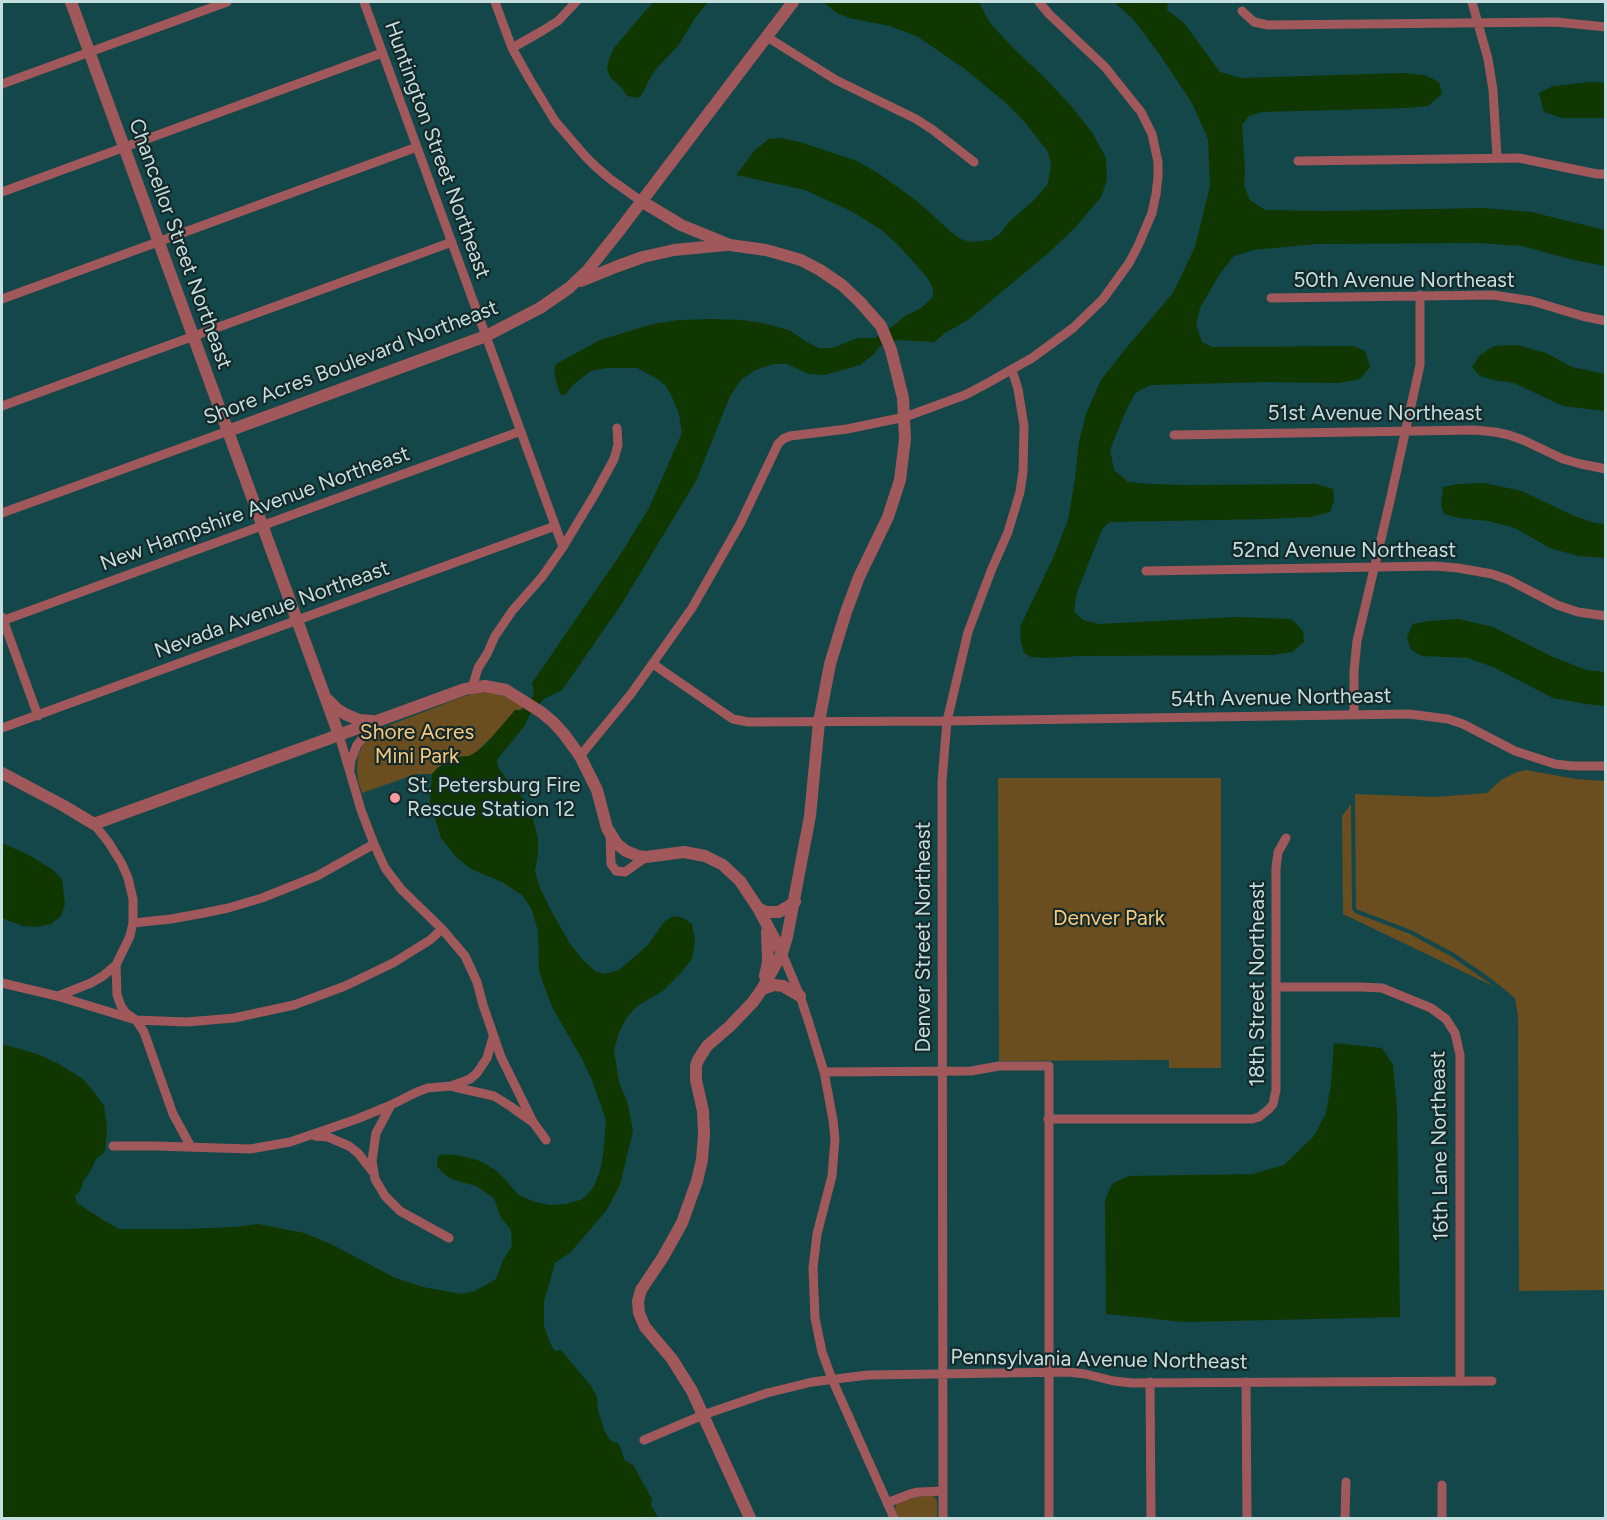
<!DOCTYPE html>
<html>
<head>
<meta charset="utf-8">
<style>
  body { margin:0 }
  #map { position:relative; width:1607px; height:1520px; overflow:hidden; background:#134749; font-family:Figtree,sans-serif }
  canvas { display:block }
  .frame { position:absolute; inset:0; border:3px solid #c5dede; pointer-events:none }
</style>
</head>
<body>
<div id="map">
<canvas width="1607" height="1520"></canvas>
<div class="frame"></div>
</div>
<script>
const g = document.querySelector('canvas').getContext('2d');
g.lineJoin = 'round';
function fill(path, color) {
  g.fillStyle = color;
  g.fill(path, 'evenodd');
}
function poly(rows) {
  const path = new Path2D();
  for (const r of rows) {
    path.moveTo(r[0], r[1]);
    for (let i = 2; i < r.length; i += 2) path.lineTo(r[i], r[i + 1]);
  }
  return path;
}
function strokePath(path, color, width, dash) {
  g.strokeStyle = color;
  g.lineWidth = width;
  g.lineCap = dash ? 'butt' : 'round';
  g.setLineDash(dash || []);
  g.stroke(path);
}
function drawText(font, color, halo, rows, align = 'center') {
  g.font = font + ' Figtree,sans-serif';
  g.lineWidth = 4.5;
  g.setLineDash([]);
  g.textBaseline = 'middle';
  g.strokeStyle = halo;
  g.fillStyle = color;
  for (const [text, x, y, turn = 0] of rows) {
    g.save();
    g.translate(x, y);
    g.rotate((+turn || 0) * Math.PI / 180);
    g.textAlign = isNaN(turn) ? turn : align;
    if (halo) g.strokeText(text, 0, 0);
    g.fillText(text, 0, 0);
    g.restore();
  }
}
const green = poly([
  [480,692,494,693,507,697,524,706,476,752,469,756,458,757,438,767,432,774,416,774,362,793,358,781,357,769,358,756,364,742,372,732,462,697],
  [1526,770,1576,779,1605,781,1605,1290,1519,1291,1518,1016,1515,998,1489,977,1454,953,1411,930,1356,909,1355,794,1435,797,1487,793,1501,780,1517,772],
  [998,778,1221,778,1221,1068,1169,1068,1169,1060,999,1061],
  [1351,804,1352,909,1355,913,1410,934,1452,957,1495,987,1343,914,1342,816],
  [924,1496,933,1496,937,1500,937,1518,899,1518,895,1508,897,1503,909,1499]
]);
const water = poly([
  [653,2,708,2,695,18,678,46,655,70,648,82,643,93,638,98,627,96,621,87,610,77,607,68,609,59,614,48],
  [823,2,979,2,990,23,1014,49,1044,77,1073,108,1093,134,1106,158,1107,180,1101,197,1074,229,1046,255,968,320,945,333,934,342,898,340,880,346,873,355,860,365,824,375,809,374,787,364,774,364,755,370,742,379,730,396,696,481,621,605,562,690,544,699,530,714,525,725,497,760,498,767,505,777,518,791,532,815,538,839,538,854,535,871,538,883,549,907,569,942,582,959,595,971,605,974,619,970,647,946,665,921,674,916,683,918,692,924,695,940,692,959,679,975,663,991,637,1006,627,1017,619,1033,614,1050,619,1082,628,1104,633,1131,620,1185,606,1211,570,1253,555,1263,544,1302,544,1326,550,1343,555,1351,561,1350,591,1386,597,1397,598,1410,604,1430,610,1440,619,1444,625,1461,633,1465,652,1499,651,1505,658,1518,2,1518,2,1044,37,1054,59,1064,83,1079,94,1092,104,1106,107,1128,105,1152,96,1159,91,1170,84,1180,80,1191,75,1196,77,1203,103,1220,119,1229,183,1229,235,1227,258,1224,304,1233,333,1245,395,1278,423,1287,461,1294,475,1291,496,1279,503,1260,512,1246,511,1230,500,1216,494,1198,476,1186,451,1179,442,1172,437,1166,437,1160,440,1155,447,1154,462,1156,480,1161,497,1171,519,1195,535,1202,550,1205,566,1204,580,1200,587,1195,594,1186,600,1171,603,1155,606,1120,592,1080,581,1057,553,1009,544,986,539,970,538,931,532,910,523,896,504,883,471,869,457,858,441,838,430,802,432,774,438,768,458,757,469,756,476,752,485,745,515,710,522,710,534,695,532,683,622,552,649,508,682,433,679,414,672,397,666,386,656,378,637,368,607,368,591,371,574,384,565,395,561,395,557,385,554,371,556,364,600,340,653,324,679,320,711,319,741,320,762,323,789,330,805,341,819,348,832,348,858,338,875,338,893,326,905,316,921,308,933,297,933,288,926,276,900,247,883,231,853,212,805,190,736,175,755,150,769,139,779,138,800,142,857,161,878,173,917,201,951,232,961,239,970,242,991,240,1000,234,1009,222,1033,201,1048,184,1051,164,1048,152,1023,120,1006,103,965,69,918,37,890,26,849,18,837,13],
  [1114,2,1168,2,1167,10,1184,23,1220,72,1241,78,1404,73,1425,75,1439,82,1442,94,1428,106,1407,108,1262,112,1249,116,1242,125,1245,171,1244,186,1250,200,1265,210,1330,211,1484,208,1531,212,1605,230,1605,266,1570,259,1522,246,1478,243,1316,244,1253,250,1234,256,1219,275,1200,308,1196,325,1202,342,1212,347,1353,346,1365,351,1370,367,1360,379,1338,383,1267,382,1151,385,1135,393,1125,413,1110,450,1114,470,1128,482,1151,484,1189,485,1316,484,1333,489,1334,501,1330,512,1310,517,1268,519,1110,522,1103,528,1099,537,1077,592,1074,611,1083,620,1099,624,1236,617,1292,619,1303,631,1304,642,1292,652,1272,655,1080,656,1046,658,1031,657,1024,653,1021,642,1020,627,1053,558,1068,520,1075,479,1079,442,1086,414,1101,380,1127,347,1173,293,1195,247,1210,186,1208,139,1192,103,1160,55,1134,20],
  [1591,82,1605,83,1605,118,1562,118,1544,112,1539,93,1553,86],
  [1517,345,1546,353,1572,367,1605,374,1605,411,1563,406,1514,383,1493,380,1480,376,1472,367,1480,355,1494,346],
  [1484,483,1522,491,1574,516,1595,523,1605,524,1605,558,1578,556,1550,548,1515,528,1488,521,1459,518,1444,514,1441,505,1443,487,1459,484],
  [1458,619,1493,627,1551,656,1586,670,1605,672,1605,706,1586,704,1553,698,1493,667,1468,658,1422,656,1411,650,1407,637,1413,624,1429,621],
  [2,843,29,855,53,870,62,879,65,904,61,916,51,924,37,927,23,926,2,918],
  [1334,1043,1382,1048,1393,1065,1397,1109,1400,1317,1185,1322,1106,1314,1105,1201,1112,1184,1129,1176,1252,1174,1284,1165,1314,1136,1326,1113,1331,1084]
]);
const minor = poly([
  [364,2,563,547],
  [495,2,512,48,530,80,555,121,585,156,595,166,610,179,641,201],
  [1472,2,1488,59,1493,90,1497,157],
  [1242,11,1254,22,1268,25,1556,22,1606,27],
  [767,37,836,80,916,119,933,130,974,162],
  [512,48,542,31,558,21,576,2],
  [2,84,227,2],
  [1298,161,1519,158,1597,174,1606,174],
  [2,192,382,53],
  [1271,298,1493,295,1532,301,1582,316,1606,321],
  [2,299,417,147],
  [2,406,452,242],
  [1174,435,1474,430,1495,432,1509,435,1523,440,1563,459,1581,464,1606,469],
  [2,513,228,431],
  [1146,571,1435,566,1458,568,1492,574,1509,580,1557,605,1578,612,1606,616],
  [2,617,38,716],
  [2,621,521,431],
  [653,664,727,715,733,719,748,722,947,721,1409,714,1448,719,1463,724,1515,751,1555,764,1572,766,1606,766],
  [472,688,478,668,487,654,495,636,504,623,512,611,542,577,563,547,595,494,614,459,618,445,617,428],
  [1354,715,1354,671,1357,641,1390,501,1420,365,1420,295],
  [2,728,555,526],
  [339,735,361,810,374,844,385,868,401,889,442,929,465,956,477,982,483,1005,501,1057,533,1122,546,1140],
  [580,756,631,694,692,608,740,524,778,444,783,439,790,436,847,429,905,417,965,395,986,384,1032,358,1073,328,1103,299,1129,263,1138,246,1152,213,1156,194,1158,177,1158,162,1152,134,1141,112,1105,67,1049,14,1039,2],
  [350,769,351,760,357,745,374,724],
  [94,824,109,843,122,864,128,878,133,899,133,923,130,936,116,965,117,995,121,1006,126,1013,136,1020,144,1032,173,1114,191,1147],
  [610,834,611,864,616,871,625,872,646,857],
  [133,923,171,919,204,913,228,908,262,898,317,876,374,844],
  [782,953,800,996,809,1023,824,1072,833,1120,835,1139,832,1176,817,1234,813,1268,815,1318,822,1352,832,1379,894,1518],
  [2,983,57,996,136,1020,187,1022,234,1018,294,1005,345,986,393,963,430,940,442,929],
  [1276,987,1360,987,1382,988,1431,1008,1446,1019,1455,1033,1460,1055,1460,1381],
  [58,996,91,983,103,976,116,965],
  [824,1072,971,1071,999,1066,1049,1066,1049,1518],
  [454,1087,494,1096,510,1106,531,1121],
  [391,1105,376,1133,372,1161,375,1179,385,1196,400,1211,449,1238],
  [1048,1119,1252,1119,1259,1117,1269,1109,1273,1104,1276,1090,1276,868,1278,852,1286,838],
  [315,1136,328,1137,349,1146,358,1153,372,1171],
  [113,1146,156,1146,250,1149,290,1142,357,1119,391,1105,417,1092,428,1088,451,1086,470,1079,477,1073,487,1058,493,1037],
  [1150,1382,1151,1518],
  [1246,1382,1247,1518],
  [644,1440,703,1415,767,1393,812,1382,868,1375,1068,1372,1085,1374,1114,1381,1132,1383,1492,1381],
  [887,1503,910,1494,919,1492,943,1491],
  [943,1518,942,781,947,721,968,632,991,571,1008,532,1020,492,1023,471,1024,426,1018,389,1012,370],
  [1345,1518,1346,1482],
  [1442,1518,1442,1485]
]);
const tertiary = poly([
  [71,2,339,735],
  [641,201,681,225,730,245,766,250,801,260,820,270,842,285,860,302,881,326,891,350,903,398,905,439,900,480,888,517,859,577,846,612,830,664,819,722,810,816,787,937,782,953,762,989,753,1002,730,1026,707,1046,698,1060,696,1066,696,1080,703,1111,704,1134,702,1160,697,1181,682,1223,663,1257,641,1290,638,1301,639,1313,645,1327,672,1359,692,1391,750,1518],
  [581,281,618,266,643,257,674,250,726,245],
  [228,431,486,336,540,308,569,288,588,270,619,231,793,2],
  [328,700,337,709,345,714,359,720,373,721],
  [2,773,64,806,94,824,465,689,485,686,506,690,541,712,553,722,564,734,580,756,597,790,607,828,617,844,626,851,638,856,646,857,684,852,705,856,723,865,740,881,758,908,782,953],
  [758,908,766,912,779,912,795,902],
  [765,976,768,962,767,931],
  [762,989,774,985,783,986,800,996]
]);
const markers = [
  [395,798,6,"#f59b9d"]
];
const streetNames = [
  ["Huntington Street Northeast",437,150,70],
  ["Chancellor Street Northeast",180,244,70],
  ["50th Avenue Northeast",1404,281],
  ["Shore Acres Boulevard Northeast",351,363,-21],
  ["51st Avenue Northeast",1375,414],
  ["New Hampshire Avenue Northeast",255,509,-20],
  ["52nd Avenue Northeast",1344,551],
  ["Nevada Avenue Northeast",272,610,-20],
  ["54th Avenue Northeast",1281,698,-1],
  ["Denver Street Northeast",924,937,-90],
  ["18th Street Northeast",1258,984,-90],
  ["16th Lane Northeast",1440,1146,-91],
  ["Pennsylvania Avenue Northeast",1099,1360,1]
];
const parkNames = [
  ["Shore Acres",417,733],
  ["Mini Park",417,757],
  ["Denver Park",1109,919]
];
const poiNames = [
  ["St. Petersburg Fire",407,786],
  ["Rescue Station 12",407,810]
];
fill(green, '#6a4e1f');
fill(water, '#113700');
strokePath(minor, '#a1585b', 9);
strokePath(tertiary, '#a1585b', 12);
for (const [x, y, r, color] of markers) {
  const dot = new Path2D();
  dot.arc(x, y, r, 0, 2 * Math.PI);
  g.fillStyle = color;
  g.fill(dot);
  strokePath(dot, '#15292a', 2);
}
drawText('21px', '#c5dede', '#15292a', streetNames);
drawText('21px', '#f9c97c', '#15292a', parkNames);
drawText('21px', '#c5dede', '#15292a', poiNames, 'left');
</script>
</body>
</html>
